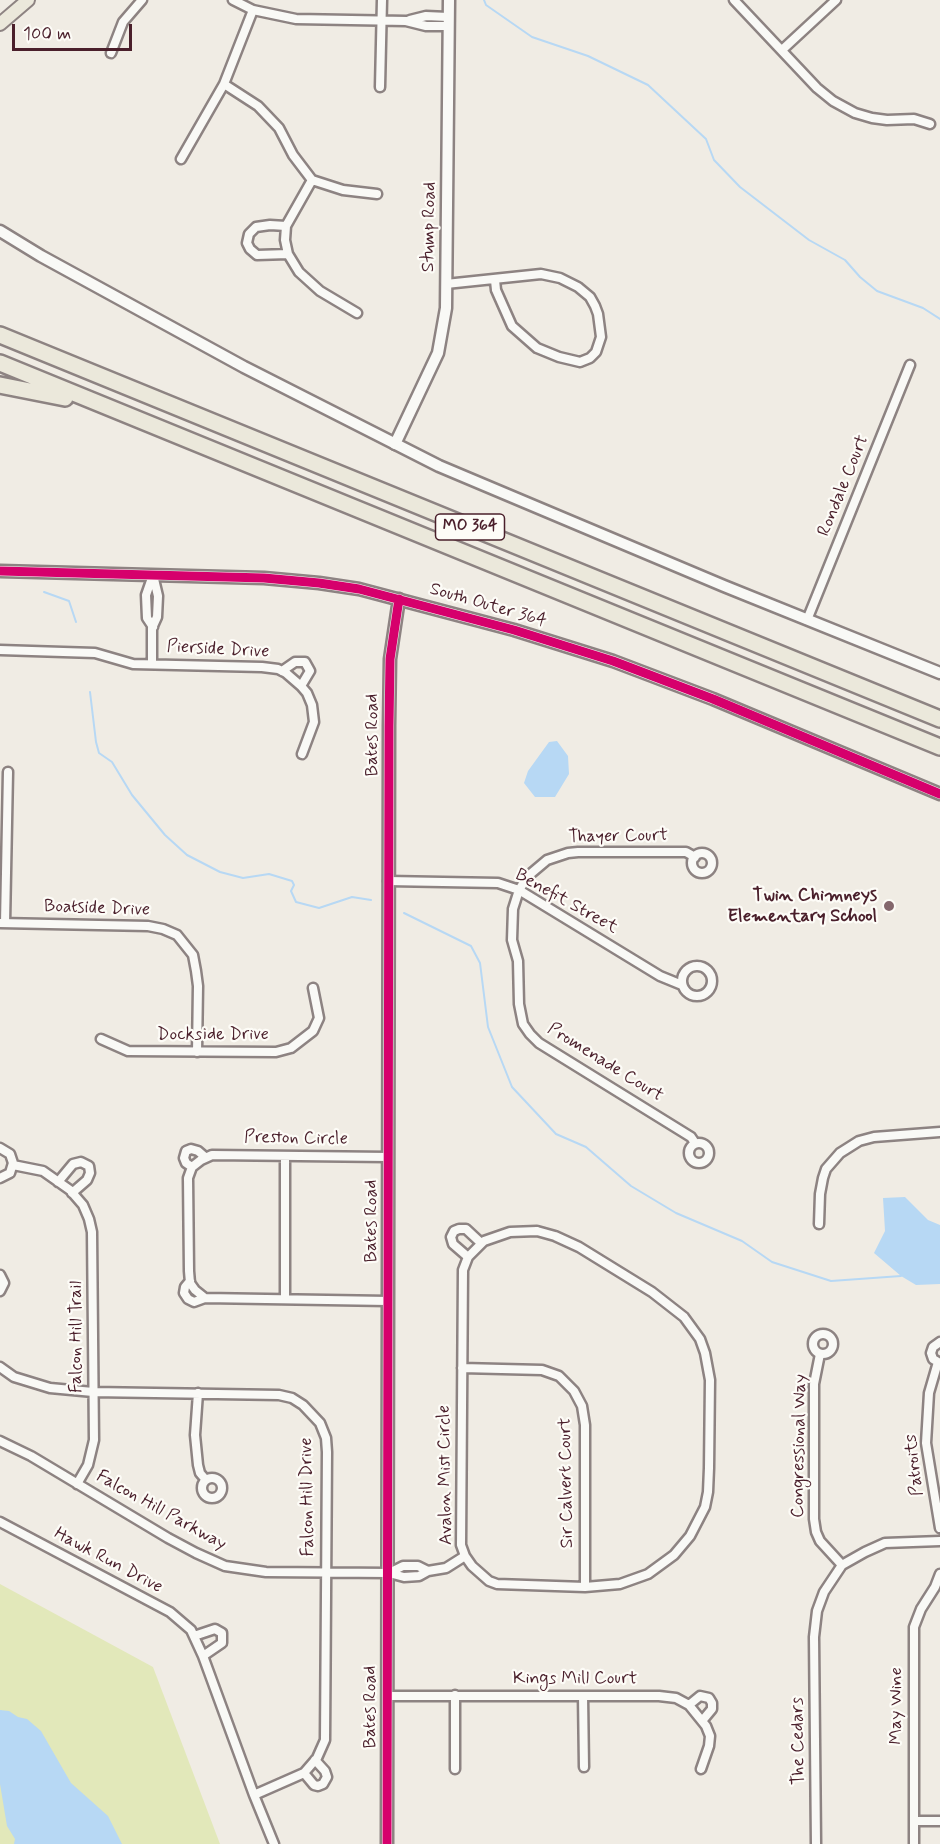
<!DOCTYPE html>
<html>
<head>
<meta charset="utf-8">
<style>
  body { margin:0 }
  #map { position:relative; width:940px; height:1844px; overflow:hidden; background:#f0ece4; font-family:Mynerve,sans-serif }
  canvas { display:block }
  .scale { position:absolute; left:12px; top:24px; width:120px; height:27px; box-sizing:border-box; border:3px solid #4a1f2b; border-top:0; padding-left:8px; font-size:18px; line-height:21px; white-space:nowrap; color:#4a1f2b; -webkit-text-stroke:4px #fdfcf7; paint-order:stroke }
</style>
</head>
<body>
<div id="map">
<canvas width="940" height="1844"></canvas>
<div class="scale">100 m</div>
</div>
<script>
const g = document.querySelector('canvas').getContext('2d');
g.lineJoin = 'round';
function fill(path, color) {
  g.fillStyle = color;
  g.fill(path, 'evenodd');
}
function poly(rows) {
  const path = new Path2D();
  for (const r of rows) {
    if (r.length === 3) {
      path.moveTo(r[0] + r[2], r[1]);
      path.arc(r[0], r[1], r[2], 0, 2 * Math.PI);
      continue;
    }
    path.moveTo(r[0], r[1]);
    for (let i = 2; i < r.length; i += 2) path.lineTo(r[i], r[i + 1]);
  }
  return path;
}
function strokePath(path, color, width, dash) {
  g.strokeStyle = color;
  g.lineWidth = width;
  g.lineCap = dash ? 'butt' : 'round';
  g.setLineDash(dash || []);
  g.stroke(path);
}
function drawText(font, color, halo, rows, align = 'center') {
  g.font = font + ' Mynerve,sans-serif';
  g.lineWidth = 4.5;
  g.setLineDash([]);
  g.textBaseline = 'middle';
  g.strokeStyle = halo;
  g.fillStyle = color;
  for (const [text, x, y, turn = 0] of rows) {
    g.save();
    g.translate(x, y);
    g.rotate((+turn || 0) * Math.PI / 180);
    g.textAlign = isNaN(turn) ? turn : align;
    if (halo) g.strokeText(text, 0, 0);
    g.fillText(text, 0, 0);
    g.restore();
  }
}
const green = poly([
  [0,1584,153,1667,220,1844,0,1844]
]);
const water = poly([
  [557,741,568,756,569,774,555,797,535,797,524,783,528,771,549,742],
  [905,1197,928,1220,940,1225,940,1284,916,1285,901,1276,874,1253,885,1231,883,1198],
  [0,1710,9,1711,18,1717,27,1719,41,1731,71,1783,108,1816,122,1844,14,1844,15,1839,7,1826,0,1784]
]);
const stream = poly([
  [484,0,486,5,532,37,588,56,648,85,706,139,714,160,740,187,809,240,845,260,860,277,877,291,923,308,940,319],
  [44,592,69,601,76,622],
  [90,692,96,742,99,753,112,762,132,795,165,835,187,855,220,872,243,878,269,874,292,881,294,885,291,891,296,902,319,908,352,897,371,900],
  [404,913,471,946,480,963,488,1027,512,1087,556,1134,586,1147,631,1186,676,1213,742,1241,772,1262,831,1281,901,1276]
]);
const minor = poly([
  [233,0,253,10,296,19,406,21,426,26,448,26],
  [734,0,817,88,833,101,855,113,872,118,887,120,914,119,930,124],
  [410,20,426,16,448,17],
  [782,50,836,0],
  [111,53,123,22,142,0],
  [224,84,258,106,279,128,293,155,312,180,343,190,377,194],
  [380,87,382,0],
  [181,159,224,84,253,10],
  [312,180,286,226,285,240,288,254,299,272,320,291,357,313],
  [286,226,270,225,256,227,249,234,247,243,250,249,257,255,288,254],
  [446,284,541,274,560,278,578,287,590,297,595,306,598,314,601,337,596,352,590,358,580,362,559,357,537,348,512,326,496,290,495,280],
  [807,620,910,365],
  [153,627,147,618,146,595,153,575],
  [0,650,95,653,133,664,262,667,278,669,286,673,301,686,307,693,312,705,314,722,302,754],
  [152,663,152,628,157,617,158,596,153,575],
  [282,671,295,662,305,662,310,671,301,686],
  [702,863,10],
  [695,857,686,852,578,852,568,853,547,860,528,876,519,890,513,909,512,940,518,961,519,1004,523,1024,530,1034,539,1043,691,1137,695,1143],
  [388,881,498,883,519,890,660,976,682,985],
  [0,923,148,926,163,929,177,935,193,955,196,971,198,986,197,1052],
  [5,923,8,772],
  [697,981,15],
  [101,1039,128,1051,276,1052,291,1048,313,1031,319,1018,313,988],
  [699,1153,10],
  [0,1148,10,1154,13,1163,10,1173,0,1178],
  [13,1165,43,1171,70,1190,83,1205,89,1219,92,1232,94,1440,88,1465,77,1484],
  [192,1167,186,1163,184,1158,186,1151,191,1149,198,1151,205,1157],
  [58,1182,73,1164,81,1162,89,1166,90,1173,87,1180,72,1193],
  [819,1224,820,1194,823,1178,826,1169,840,1153,859,1141,874,1137,940,1132],
  [537,1231,555,1236,579,1247,652,1292,684,1317,700,1339,705,1353,710,1380,709,1468,708,1492,705,1507,690,1536,674,1555,648,1574,620,1584,585,1587,497,1584,489,1581,472,1566,465,1556,461,1545,463,1270,468,1257,484,1241,510,1232,537,1231],
  [468,1257,453,1244,451,1237,454,1231,459,1229,466,1229,481,1243],
  [0,1275,4,1283,0,1291],
  [190,1281,185,1287,184,1293,188,1299,194,1302,205,1298],
  [285,1299,285,1156],
  [388,1301,205,1298,195,1290,190,1283,189,1271,188,1178,192,1167,201,1160,212,1155,388,1157],
  [823,1344,10],
  [940,1342,933,1347,931,1353,933,1359,940,1363],
  [820,1354,814,1384,814,1519,816,1532,820,1541,842,1565],
  [938,1362,929,1393,926,1443,940,1528],
  [0,1367,14,1377,50,1388,93,1392,279,1395,292,1398,303,1405,320,1423,326,1438,327,1452,325,1740,317,1758,304,1773,254,1795],
  [462,1368,542,1370,559,1376,574,1391,582,1406,585,1425,585,1587],
  [198,1393,195,1435,198,1465,200,1473,206,1480],
  [0,1441,31,1456,168,1538,196,1553,225,1566,266,1572,389,1573,404,1577,419,1576,428,1571,446,1568,465,1556],
  [212,1488,10],
  [0,1522,170,1612,191,1630,203,1656,254,1795,274,1844],
  [389,1573,403,1566,418,1566,428,1571],
  [194,1636,215,1629,222,1633,222,1643,203,1656],
  [455,1695,455,1769],
  [387,1696,659,1696,676,1698,689,1705,706,1726,710,1736,709,1746,701,1769],
  [583,1696,584,1767],
  [689,1705,700,1696,709,1698,712,1703,712,1709,702,1721],
  [304,1773,314,1785,318,1786,323,1784,327,1777,325,1771,315,1760],
  [914,1821,940,1821],
  [816,1844,814,1637,817,1611,824,1592,842,1565,865,1552,885,1543,940,1541],
  [914,1844,914,1627,921,1609,935,1587,940,1574]
]);
const tertiary = poly([
  [395,444,438,353,446,308,449,0],
  [0,571,264,578,319,583,359,589,514,630,613,661,713,699,940,794],
  [387,1844,389,726,390,659,399,599]
]);
const secondary = poly([
  [0,231,41,256,244,367,439,466,724,586,940,673]
]);
const primary = poly([
  [0,24,28,0]
]);
const motorway = poly([
  [0,335,940,719],
  [0,363,940,747],
  [0,385,65,398]
]);
const cycleway = poly([
  [0,571,264,578,319,583,359,589,514,630,613,661,713,699,940,794],
  [387,1844,389,726,390,659,399,599]
]);
const markers = [
  [889,906,6,"#84676c"]
];
const shields = [
  [470,527,69]
];
const shieldNames = [
  ["MO 364",470,527]
];
const streetNames = [
  ["Stump Road",430,227,-89],
  ["Rondale Court",844,486,-68],
  ["South Outer 364",488,606,16],
  ["Pierside Drive",218,650,3],
  ["Bates Road",373,735,-90],
  ["Thayer Court",618,837,-1],
  ["Benefit Street",566,902,29],
  ["Boatside Drive",97,909,2],
  ["Dockside Drive",213,1035],
  ["Promenade Court",605,1063,32],
  ["Preston Circle",296,1139,1],
  ["Bates Road",372,1221,-90],
  ["Falcon Hill Trail",77,1337,-90],
  ["Congressional Way",800,1446,-89],
  ["Patroits",915,1465,-96],
  ["Avalon Mist Circle",446,1475,-91],
  ["Sir Calvert Court",567,1483,-91],
  ["Falcon Hill Drive",308,1497,-91],
  ["Falcon Hill Parkway",161,1511,29],
  ["Hawk Run Drive",108,1561,28],
  ["Kings Mill Court",575,1679],
  ["May Wine",897,1706,-90],
  ["Bates Road",371,1707,-90],
  ["The Cedars",799,1741,-91]
];
const poiNames = [
  ["Twin Chimneys",877,896],
  ["Elementary School",877,917]
];
fill(green, '#e2e8ba');
fill(water, '#b7d8f4');
strokePath(stream, '#b7d8f4', 2);
strokePath(minor, '#8d8382', 13);
strokePath(tertiary, '#8d8382', 15);
strokePath(secondary, '#8d8382', 15);
strokePath(primary, '#8d8382', 16);
strokePath(motorway, '#8d8382', 20);
strokePath(minor, '#f9f9f6', 8);
strokePath(tertiary, '#f9f9f6', 10);
strokePath(secondary, '#f9f9f6', 10);
strokePath(primary, '#ebe8db', 12);
strokePath(motorway, '#ebe8db', 15);
strokePath(cycleway, '#d6006c', 9);
for (const [x, y, r, color] of markers) {
  const dot = new Path2D();
  dot.arc(x, y, r, 0, 2 * Math.PI);
  g.fillStyle = color;
  g.fill(dot);
  strokePath(dot, '#fdfcf7', 2);
}
for (const [x, y, w] of shields) {
  const box = new Path2D();
  box.roundRect(x - w / 2, y - 13, w, 26, 4.5);
  g.fillStyle = '#fdfcf7';
  g.fill(box);
  strokePath(box, '#4a1f2b', 1.5);
}
drawText('bold 16px', '#4a1f2b', null, shieldNames);
drawText('18px', '#4a1f2b', '#fdfcf7', streetNames);
drawText('bold 18px', '#4a1f2b', '#fdfcf7', poiNames, 'right');
</script>
</body>
</html>
